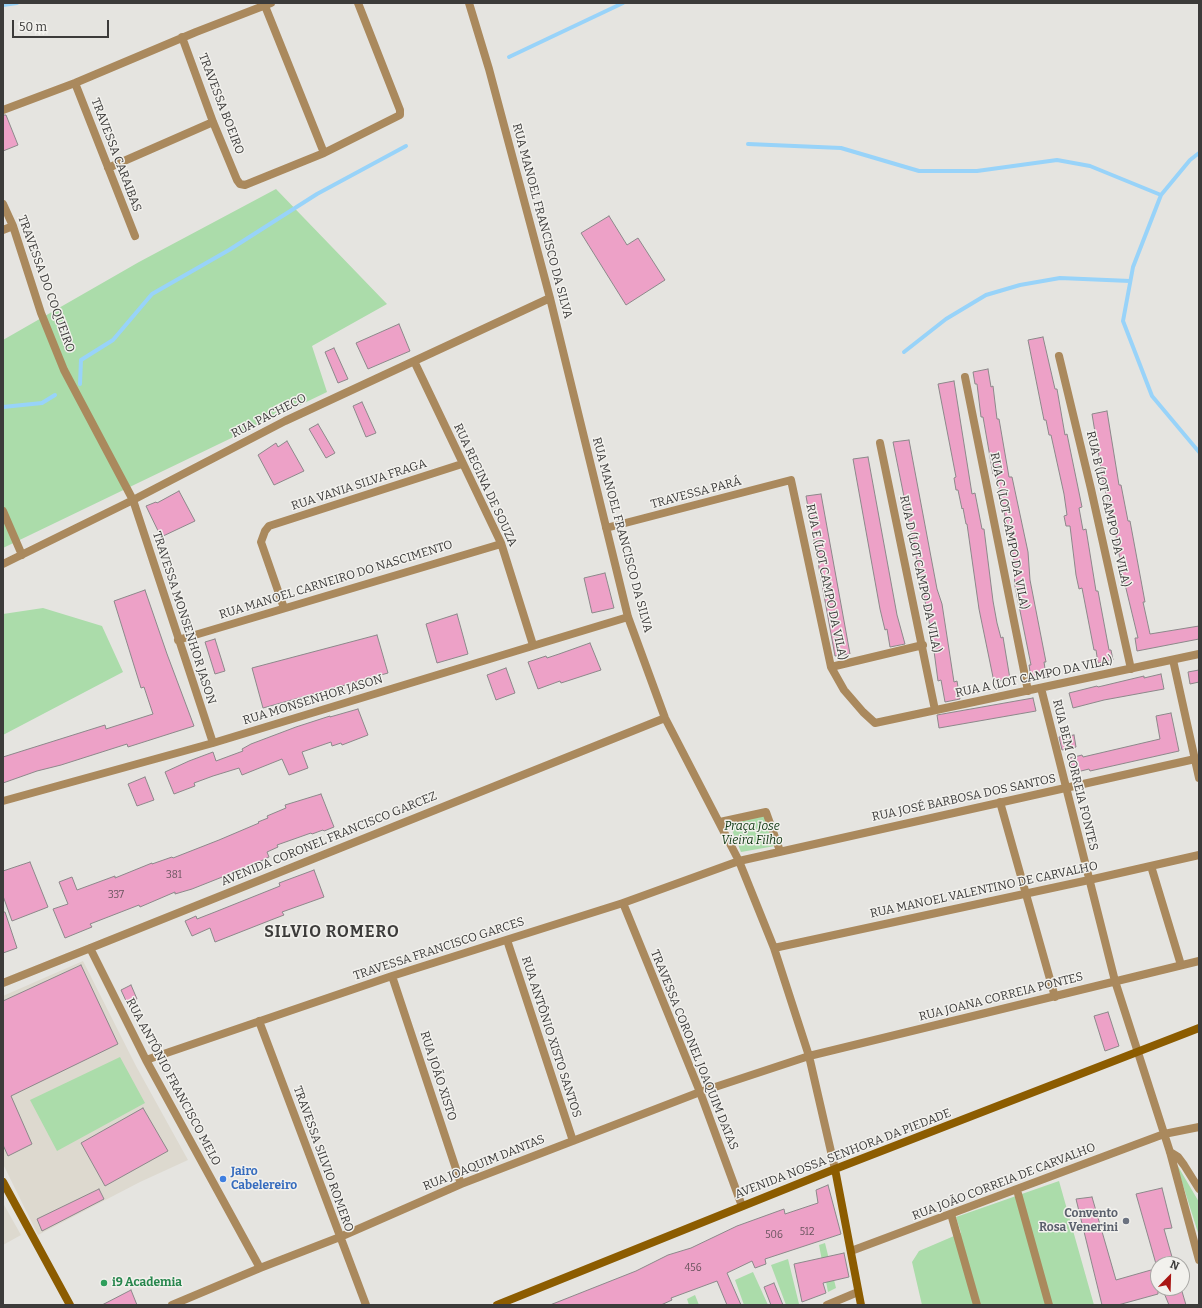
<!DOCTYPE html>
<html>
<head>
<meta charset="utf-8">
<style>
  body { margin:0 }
  #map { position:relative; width:1202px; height:1308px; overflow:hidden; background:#e5e4e0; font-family:Bitter,serif }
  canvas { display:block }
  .frame { position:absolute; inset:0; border:4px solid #3c3b3a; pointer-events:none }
  .north { position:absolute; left:1150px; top:1256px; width:40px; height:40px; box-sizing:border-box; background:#f2f1ed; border:1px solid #a9a8a5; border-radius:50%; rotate:23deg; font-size:11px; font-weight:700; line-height:16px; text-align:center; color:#3c3b3a }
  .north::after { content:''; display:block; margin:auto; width:14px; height:18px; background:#a91614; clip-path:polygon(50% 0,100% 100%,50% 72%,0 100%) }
  .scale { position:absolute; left:12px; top:20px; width:97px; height:18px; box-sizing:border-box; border:2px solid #3c3b3a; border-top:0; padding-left:5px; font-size:12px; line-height:14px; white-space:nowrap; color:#3c3b3a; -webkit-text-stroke:3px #f2f1ed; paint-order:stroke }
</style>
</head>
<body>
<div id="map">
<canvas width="1202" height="1308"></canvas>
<div class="frame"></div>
<div class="north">N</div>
<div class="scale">50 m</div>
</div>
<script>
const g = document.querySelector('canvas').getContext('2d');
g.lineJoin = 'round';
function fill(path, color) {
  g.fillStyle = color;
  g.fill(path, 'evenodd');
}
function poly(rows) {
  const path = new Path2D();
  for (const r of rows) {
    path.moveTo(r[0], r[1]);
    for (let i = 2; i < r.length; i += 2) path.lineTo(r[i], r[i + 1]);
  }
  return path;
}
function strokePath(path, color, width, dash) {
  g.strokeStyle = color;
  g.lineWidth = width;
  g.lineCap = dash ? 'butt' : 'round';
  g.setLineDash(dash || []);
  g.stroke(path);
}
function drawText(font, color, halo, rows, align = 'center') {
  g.font = font + ' Bitter,serif';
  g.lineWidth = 3;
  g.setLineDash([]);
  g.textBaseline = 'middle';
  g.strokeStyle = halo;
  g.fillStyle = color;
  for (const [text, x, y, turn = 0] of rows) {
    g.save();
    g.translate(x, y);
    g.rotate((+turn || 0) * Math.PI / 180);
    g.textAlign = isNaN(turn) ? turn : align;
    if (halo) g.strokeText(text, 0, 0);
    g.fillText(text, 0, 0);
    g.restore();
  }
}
const built = poly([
  [83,961,136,1066,188,1160,140,1182,38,1235,3,1164,3,996],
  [3,1203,21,1235,3,1245]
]);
const green = poly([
  [276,189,387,304,312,346,327,392,3,548,3,340,139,262],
  [43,608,102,626,123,672,3,735,3,614],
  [764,816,775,846,741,852,729,823],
  [120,1057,145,1103,57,1151,30,1100],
  [1176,1163,1199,1202,1199,1236],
  [1059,1181,1094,1305,922,1305,912,1262,919,1251,961,1233,956,1217],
  [825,1243,836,1288,828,1292,819,1245],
  [788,1259,799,1304,797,1305,786,1305,771,1265],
  [753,1272,768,1305,744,1305,735,1280],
  [695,1295,699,1305,689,1305,687,1299]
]);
const stream = poly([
  [3,5,17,3],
  [509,57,623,3],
  [748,144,841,148,919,171,977,171,1057,160,1090,166,1161,195],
  [1199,153,1190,160,1161,195,1133,267,1123,321,1152,396,1199,452],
  [904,352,946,319,986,295,1020,285,1060,278,1130,281],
  [80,384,81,360,113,340,152,294,229,250,317,194,406,146],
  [3,407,42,403,55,395]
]);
const building = poly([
  [3,115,6,115,18,145,3,151,3,115],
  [609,216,627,245,638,238,665,280,626,305,581,233,609,216],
  [399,324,410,351,368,369,356,343,399,324],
  [1043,337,1055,389,1057,389,1065,435,1067,434,1082,507,1079,508,1083,530,1086,529,1096,591,1098,591,1109,650,1111,650,1113,660,1098,663,1096,650,1094,650,1082,588,1079,589,1076,575,1070,526,1066,526,1064,516,1067,515,1064,494,1051,435,1049,435,1046,420,1044,420,1028,340,1043,337],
  [334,348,348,379,338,383,325,352,334,348],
  [988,369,991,387,993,386,997,419,999,419,1009,477,1012,477,1028,552,1030,580,1046,662,1044,662,1046,675,1031,678,1029,665,1031,665,1015,586,1014,572,1016,572,1012,549,996,474,993,474,983,417,981,417,977,384,975,384,973,372,988,369],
  [954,381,972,494,975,493,982,529,984,529,993,601,997,623,1001,638,1003,637,1010,679,994,682,979,609,967,524,966,524,963,508,962,509,958,490,956,490,954,478,956,477,938,384,954,381],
  [362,402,376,433,366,437,353,406,362,402],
  [1107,411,1119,485,1121,485,1128,521,1130,521,1145,602,1143,602,1150,634,1199,626,1199,639,1137,651,1135,638,1138,638,1122,572,1113,518,1112,519,1103,481,1092,414,1107,411],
  [318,424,335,453,326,458,309,429,318,424],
  [909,440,937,589,942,604,954,682,957,681,960,699,945,702,941,680,938,681,932,636,893,442,909,440],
  [287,441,304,471,274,485,258,455,276,443,278,447,287,441],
  [868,457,897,615,905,644,890,647,887,629,885,630,880,609,853,459,868,457],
  [179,491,195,521,161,537,146,506,156,502,157,503,179,491],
  [821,494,850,654,835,656,806,496,821,494],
  [605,573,614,608,592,613,584,578,605,573],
  [145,590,167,654,194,726,128,747,127,744,61,765,37,771,3,783,3,757,105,725,106,729,153,714,144,687,141,688,114,601,145,590],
  [457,614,468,654,437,663,426,624,457,614],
  [377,635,388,673,263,708,252,668,377,635],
  [215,639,225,671,215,674,205,642,215,639],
  [590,643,601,670,561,683,560,681,538,689,528,662,546,656,547,658,559,654,590,643],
  [506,668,515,693,496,700,487,675,506,668],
  [1199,670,1199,682,1190,684,1188,672,1199,670],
  [1161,674,1164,689,1104,700,1073,708,1069,693,1097,686,1098,687,1144,676,1144,678,1161,674],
  [1033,698,1036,711,939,728,937,715,1033,698],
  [358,709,368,735,342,745,341,743,332,746,331,742,302,752,308,768,289,775,282,759,242,775,239,768,213,776,194,783,195,786,174,794,165,772,189,761,213,752,216,761,243,751,242,749,251,744,296,727,330,716,330,717,358,709],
  [1171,713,1179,751,1090,771,1089,769,1073,773,1070,758,1082,755,1083,757,1160,739,1156,716,1171,713],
  [1074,735,1076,747,1062,750,1059,737,1074,735],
  [145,777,154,800,137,806,128,784,145,777],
  [321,794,334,827,324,831,323,830,312,834,311,833,277,845,278,847,267,852,269,857,255,864,192,889,175,894,175,892,140,907,139,905,90,924,92,927,65,938,53,909,68,904,59,882,72,877,77,890,115,876,115,878,152,863,152,864,172,857,173,858,219,840,259,823,258,822,268,818,267,816,286,808,285,805,321,794],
  [30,862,48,907,12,921,3,896,3,871,30,862],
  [314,870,324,897,282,912,284,915,271,920,215,942,210,928,192,936,185,921,196,916,197,919,215,912,280,886,279,883,314,870],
  [3,912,5,912,17,948,3,953,3,912],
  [81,965,118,1044,11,1096,32,1144,8,1156,3,1145,3,1001,81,965],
  [131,985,137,999,127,1003,121,990,131,985],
  [1108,1012,1119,1046,1105,1051,1094,1016,1108,1012],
  [143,1108,168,1151,105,1186,81,1143,143,1108],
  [828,1185,841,1234,765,1259,766,1264,755,1268,752,1261,727,1273,741,1305,727,1305,717,1281,671,1298,672,1300,661,1305,550,1305,636,1271,668,1255,691,1248,737,1226,784,1209,785,1214,818,1203,816,1190,828,1185],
  [1162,1188,1172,1228,1164,1229,1174,1264,1156,1264,1136,1194,1162,1188],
  [99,1189,104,1199,42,1231,37,1219,99,1189],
  [1092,1197,1116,1280,1158,1268,1158,1294,1118,1305,1102,1305,1076,1199,1092,1197],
  [844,1253,849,1277,823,1283,826,1293,802,1302,794,1264,844,1253],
  [774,1283,783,1305,771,1305,764,1287,774,1283],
  [1162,1288,1181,1288,1186,1305,1169,1305,1162,1288],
  [131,1290,137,1305,102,1305,131,1290]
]);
const street = poly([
  [469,3,489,69,550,298,628,617,665,718,739,861,774,948,809,1056,835,1169],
  [265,6,324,153],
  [182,37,213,122,237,180,240,184,245,185,324,153,400,115,400,110,358,3],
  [75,83,135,236],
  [3,110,75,83,196,32,271,3],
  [108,168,213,122],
  [3,204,13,226,41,313,64,370,133,500,213,743],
  [3,230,13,226],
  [1059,356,1091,489,1131,669],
  [414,361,501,543,533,645],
  [965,377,1028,691],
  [880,443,935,710],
  [3,511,22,555],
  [606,528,791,480,831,667,844,690,863,712,875,723,1199,654],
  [3,564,133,500,285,421,550,298],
  [284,608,261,542,265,531,269,526,462,464],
  [178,640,501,544],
  [1173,660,1199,778],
  [831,667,923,645],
  [1041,688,1115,981,1170,1152,1199,1260],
  [3,801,213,743,628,617],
  [1000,802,1055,997],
  [720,822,766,812,780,851],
  [1151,866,1181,965],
  [623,903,700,1092,742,1206],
  [507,940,573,1141],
  [90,948,146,1060,260,1268],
  [774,948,1089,880,1199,855],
  [392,976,461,1184],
  [3,983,665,718],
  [259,1021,366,1305],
  [146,1060,392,976,623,903,739,861,1195,759],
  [1170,1152,1178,1157,1184,1165,1199,1189],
  [1017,1190,1049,1305],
  [951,1214,977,1305],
  [851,1251,1164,1134,1199,1127],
  [172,1305,260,1268,340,1237,461,1184,700,1092,809,1056,1199,961],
  [827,1305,858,1292]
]);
const secondary = poly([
  [835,1169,861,1305],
  [3,1182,70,1305],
  [497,1305,835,1169,1199,1028]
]);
const markers = [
  [223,1179,4,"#3f7fe0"],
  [1126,1221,4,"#6b7280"],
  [104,1283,4,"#2e9e5b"]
];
const numberNames = [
  ["381",174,875],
  ["337",116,895],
  ["512",807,1232],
  ["506",774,1235],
  ["456",693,1268]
];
const streetNames = [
  ["TRAVESSA BOEIRO",221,104,69],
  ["TRAVESSA CARAIBAS",116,155,69],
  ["RUA MANOEL FRANCISCO DA SILVA",542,221,75],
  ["TRAVESSA DO COQUEIRO",46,284,70],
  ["RUA PACHECO",269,416,-27],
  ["RUA VANIA SILVA FRAGA",359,485,-18],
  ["RUA REGINA DE SOUZA",485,485,65],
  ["TRAVESSA PARÁ",696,493,-15],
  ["RUA B (LOT CAMPO DA VILA)",1108,509,77],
  ["RUA C (LOT CAMPO DA VILA)",1009,531,79],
  ["RUA MANOEL FRANCISCO DA SILVA",622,535,75],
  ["RUA D (LOT CAMPO DA VILA)",920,574,78],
  ["RUA MANOEL CARNEIRO DO NASCIMENTO",336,580,-17],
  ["RUA E (LOT CAMPO DA VILA)",826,582,78],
  ["TRAVESSA MONSENHOR JASON",184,618,72],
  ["RUA A (LOT CAMPO DA VILA)",1034,677,-12],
  ["RUA MONSENHOR JASON",313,700,-17],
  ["RUA BEM CORREIA FONTES",1075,775,76],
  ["RUA JOSÉ BARBOSA DOS SANTOS",964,798,-12],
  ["AVENIDA CORONEL FRANCISCO GARCEZ",329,839,-22],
  ["RUA MANOEL VALENTINO DE CARVALHO",984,890,-12],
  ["TRAVESSA FRANCISCO GARCES",439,949,-18],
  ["RUA JOANA CORREIA PONTES",1001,997,-14],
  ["RUA ANTÔNIO XISTO SANTOS",551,1037,72],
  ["TRAVESSA CORONEL JOAQUIM DATAS",694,1050,68],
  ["RUA JOÃO XISTO",438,1076,72],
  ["RUA ANTÔNIO FRANCISCO MELO",173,1082,62],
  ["AVENIDA NOSSA SENHORA DA PIEDADE",843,1154,-21],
  ["TRAVESSA SILVIO ROMERO",323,1159,70],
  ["RUA JOAQUIM DANTAS",484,1163,-22],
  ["RUA JOÃO CORREIA DE CARVALHO",1004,1182,-21]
];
const parkNames = [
  ["Praça Jose",752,827],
  ["Vieira Filho",752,841]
];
const shopNames = [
  ["Jairo",231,1172],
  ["Cabelereiro",231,1186]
];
const worshipNames = [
  ["Convento",1118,1214],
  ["Rosa Venerini",1118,1228]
];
const leisureNames = [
  ["i9 Academia",112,1283]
];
const districtNames = [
  ["SILVIO ROMERO",332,933]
];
fill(built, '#ddd9cf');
fill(green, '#abdcaa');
strokePath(stream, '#98d3f9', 4);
fill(building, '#eda1c7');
strokePath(building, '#8c888a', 1);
strokePath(street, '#aa895d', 8);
strokePath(secondary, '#8c5c00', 8);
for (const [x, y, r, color] of markers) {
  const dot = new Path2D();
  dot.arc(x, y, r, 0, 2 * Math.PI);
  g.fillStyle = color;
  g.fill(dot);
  strokePath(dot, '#f2f1ed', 1.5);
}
drawText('10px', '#68545d', null, numberNames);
drawText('12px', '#3c3b3a', '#f2f1ed', streetNames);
drawText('italic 12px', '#0f3711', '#f2f1ed', parkNames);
drawText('bold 12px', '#366cbe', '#f2f1ed', shopNames, 'left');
drawText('bold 12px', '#5b616d', '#f2f1ed', worshipNames, 'right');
drawText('bold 12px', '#27864d', '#f2f1ed', leisureNames, 'left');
g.letterSpacing = '1px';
drawText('bold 16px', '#3c3b3a', '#f2f1ed', districtNames);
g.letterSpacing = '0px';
</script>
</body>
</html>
